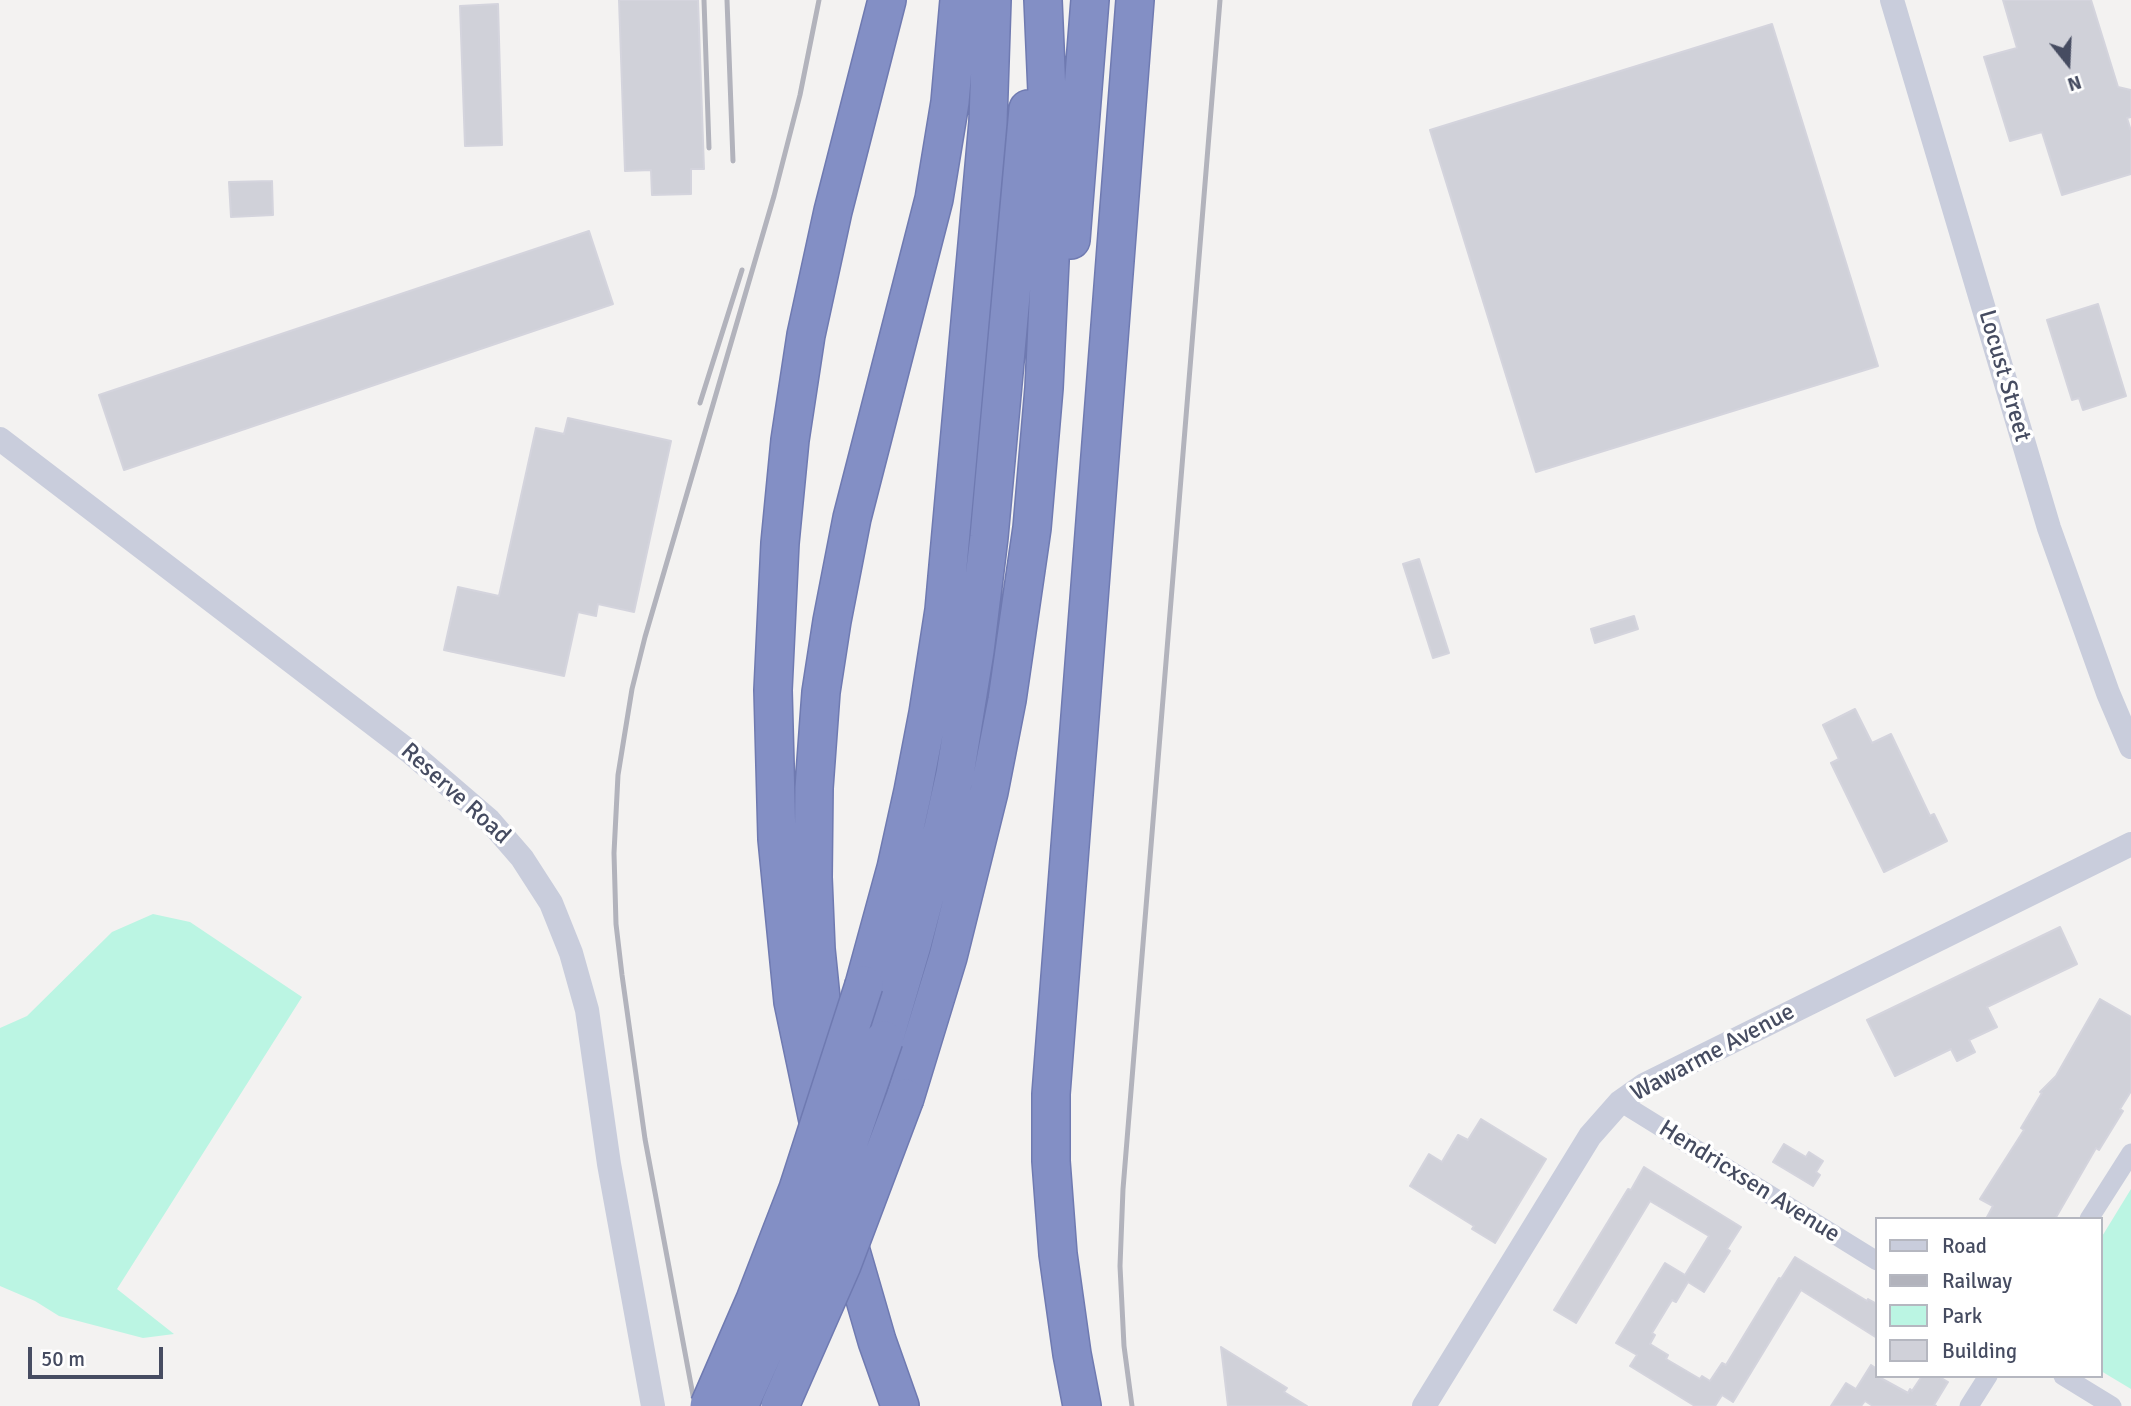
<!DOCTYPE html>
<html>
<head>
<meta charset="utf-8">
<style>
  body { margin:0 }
  #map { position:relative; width:2131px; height:1406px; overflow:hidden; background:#f3f2f1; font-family:Signika,sans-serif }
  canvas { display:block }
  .legend { position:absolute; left:1875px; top:1217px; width:228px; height:161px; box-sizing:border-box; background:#fff; border:2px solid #b5b7c0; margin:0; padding:9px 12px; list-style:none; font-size:21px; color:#464c61 }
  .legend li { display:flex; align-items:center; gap:14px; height:35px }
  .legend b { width:35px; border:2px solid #b5b7c0 }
  .north { position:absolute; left:2033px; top:28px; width:70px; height:70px; -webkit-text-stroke:5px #fff; paint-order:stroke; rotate:162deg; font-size:19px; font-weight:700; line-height:28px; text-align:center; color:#464c61 }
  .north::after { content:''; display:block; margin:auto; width:24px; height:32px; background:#464c61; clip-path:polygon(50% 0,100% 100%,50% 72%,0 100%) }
  .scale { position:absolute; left:28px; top:1347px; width:135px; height:32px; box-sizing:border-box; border:4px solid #464c61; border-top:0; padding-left:9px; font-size:21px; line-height:24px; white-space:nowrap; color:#464c61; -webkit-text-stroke:5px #fff; paint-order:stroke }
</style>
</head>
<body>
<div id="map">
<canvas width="2131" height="1406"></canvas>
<ul class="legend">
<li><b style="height:9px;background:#c9cddc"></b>Road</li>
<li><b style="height:9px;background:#b2b3bc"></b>Railway</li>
<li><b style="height:19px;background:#bbf5e3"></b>Park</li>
<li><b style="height:19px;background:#d0d1d9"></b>Building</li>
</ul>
<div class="north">N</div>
<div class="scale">50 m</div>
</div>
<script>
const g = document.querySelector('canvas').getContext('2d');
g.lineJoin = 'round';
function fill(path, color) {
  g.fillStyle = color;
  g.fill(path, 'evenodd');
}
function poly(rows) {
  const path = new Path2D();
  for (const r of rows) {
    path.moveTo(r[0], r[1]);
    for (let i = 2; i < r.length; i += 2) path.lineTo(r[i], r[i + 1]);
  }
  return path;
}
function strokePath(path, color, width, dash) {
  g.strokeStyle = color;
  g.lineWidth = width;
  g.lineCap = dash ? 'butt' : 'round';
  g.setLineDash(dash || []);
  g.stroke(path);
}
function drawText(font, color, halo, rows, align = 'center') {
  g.font = font + ' Signika,sans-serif';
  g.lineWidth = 7;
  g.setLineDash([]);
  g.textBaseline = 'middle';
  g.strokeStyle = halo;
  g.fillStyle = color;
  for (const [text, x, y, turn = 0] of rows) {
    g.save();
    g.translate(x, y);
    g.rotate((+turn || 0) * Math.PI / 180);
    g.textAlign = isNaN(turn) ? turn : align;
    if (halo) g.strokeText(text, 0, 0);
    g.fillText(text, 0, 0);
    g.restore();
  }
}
const green = poly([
  [153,914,190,922,302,997,117,1289,174,1334,143,1338,59,1316,35,1301,0,1286,0,1028,27,1016,112,932],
  [2131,1189,2131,1389,2101,1371,2101,1238]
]);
const building = poly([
  [619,0,698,0,704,169,691,169,691,194,652,195,651,170,625,171,619,0],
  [2003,0,2091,0,2118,87,2131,90,2131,117,2127,118,2131,131,2131,174,2062,195,2042,132,2010,141,1984,57,2017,48,2003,0],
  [498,4,502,145,465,146,460,6,498,4],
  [1772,24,1878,366,1536,472,1430,130,1772,24],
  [272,181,273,215,231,217,229,182,272,181],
  [589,231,613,304,124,470,99,395,589,231],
  [2098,304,2126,396,2083,410,2079,398,2072,400,2047,320,2098,304],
  [568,418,671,441,634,612,598,604,596,616,578,612,564,676,444,650,458,587,499,596,536,428,564,434,568,418],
  [1419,559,1449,653,1433,658,1403,564,1419,559],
  [1634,616,1638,629,1595,643,1591,629,1634,616],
  [1855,709,1872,743,1891,734,1930,816,1934,814,1947,841,1884,872,1831,763,1839,759,1823,725,1855,709],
  [2060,927,2077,964,1987,1007,1997,1027,1969,1040,1975,1052,1957,1061,1951,1049,1895,1076,1867,1020,2060,927],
  [2100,999,2131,1017,2131,1091,2120,1109,2123,1111,2099,1150,2096,1148,2055,1219,1986,1219,1993,1206,1980,1199,2024,1130,2021,1128,2042,1093,2040,1092,2056,1076,2100,999],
  [1481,1119,1546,1159,1495,1243,1472,1229,1474,1226,1410,1186,1429,1154,1442,1162,1458,1135,1468,1140,1481,1119],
  [1784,1144,1806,1157,1809,1152,1823,1161,1816,1172,1820,1175,1813,1186,1773,1162,1784,1144],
  [1644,1167,1741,1227,1727,1249,1730,1251,1704,1292,1688,1282,1676,1302,1672,1300,1652,1333,1655,1335,1650,1344,1668,1355,1666,1359,1700,1379,1702,1376,1710,1381,1722,1363,1726,1365,1779,1278,1781,1279,1795,1257,1867,1301,1868,1299,1877,1304,1877,1338,1801,1290,1733,1402,1722,1395,1715,1406,1695,1406,1630,1366,1637,1355,1616,1343,1665,1263,1685,1275,1709,1236,1650,1201,1576,1323,1554,1310,1628,1189,1631,1190,1644,1167],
  [1221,1347,1287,1388,1284,1392,1307,1406,1228,1406,1221,1347],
  [1871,1365,1877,1369,1877,1376,1908,1393,1910,1389,1912,1391,1922,1376,1938,1376,1948,1382,1934,1405,1936,1406,1873,1406,1865,1401,1861,1406,1831,1406,1846,1383,1856,1389,1871,1365]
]);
const minor = poly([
  [1620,1102,1877,1261],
  [2089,1219,2131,1153],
  [2063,1376,2112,1406],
  [1969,1406,1988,1376]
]);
const tertiary = poly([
  [1892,0,2049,528,2108,693,2131,747],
  [0,439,410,752,489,820,522,858,551,903,571,953,587,1010,609,1164,653,1406],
  [1424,1406,1590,1136,1620,1102,1644,1085,2131,844]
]);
const motorway = poly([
  [1071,240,1090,0],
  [864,985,896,868,913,791,928,713,944,610,988,122,992,0],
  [884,1040,912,945,943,828,955,774,975,651,989,537,1028,109],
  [830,1087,816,949,813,877,814,788,821,692,832,621,852,518,934,199,950,102,959,0],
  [905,1098,948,957,989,792,1007,700,1032,528,1044,388,1050,261,1049,139,1043,0],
  [822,1140,793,1002,777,839,773,690,780,543,790,440,806,335,833,211,887,0],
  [844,1227,877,1341,900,1406],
  [1082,1406,1072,1354,1058,1254,1051,1161,1051,1094,1135,0]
]);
const rail = poly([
  [704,0,709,148],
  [727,0,733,161],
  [700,403,742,270],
  [695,1406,645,1139,622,975,616,924,614,853,618,775,632,689,645,637,774,196,800,95,819,0],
  [1132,1406,1124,1346,1120,1266,1123,1189,1220,0]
]);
const motorwayBridge = poly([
  [709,1406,755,1300,798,1189,864,985],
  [739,1406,793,1286,829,1200,884,1040],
  [780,1406,842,1265,905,1098]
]);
const streetNames = [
  ["Locust Street",2004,376,74],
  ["Reserve Road",455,794,42],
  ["Wawarme Avenue",1713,1053,-28],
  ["Hendricxsen Avenue",1749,1182,32]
];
fill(green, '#bbf5e3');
fill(building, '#d0d1d9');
strokePath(building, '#d4d4dd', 2);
strokePath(motorway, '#6f7ab1', 40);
strokePath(minor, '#c9cddc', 19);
strokePath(tertiary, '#c9cddc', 24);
strokePath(motorway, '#838fc5', 37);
strokePath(rail, '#b2b3bc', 5);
strokePath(motorwayBridge, '#6f7ab1', 40, []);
strokePath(motorwayBridge, '#838fc5', 37);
drawText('24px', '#464c61', '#fff', streetNames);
</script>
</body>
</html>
